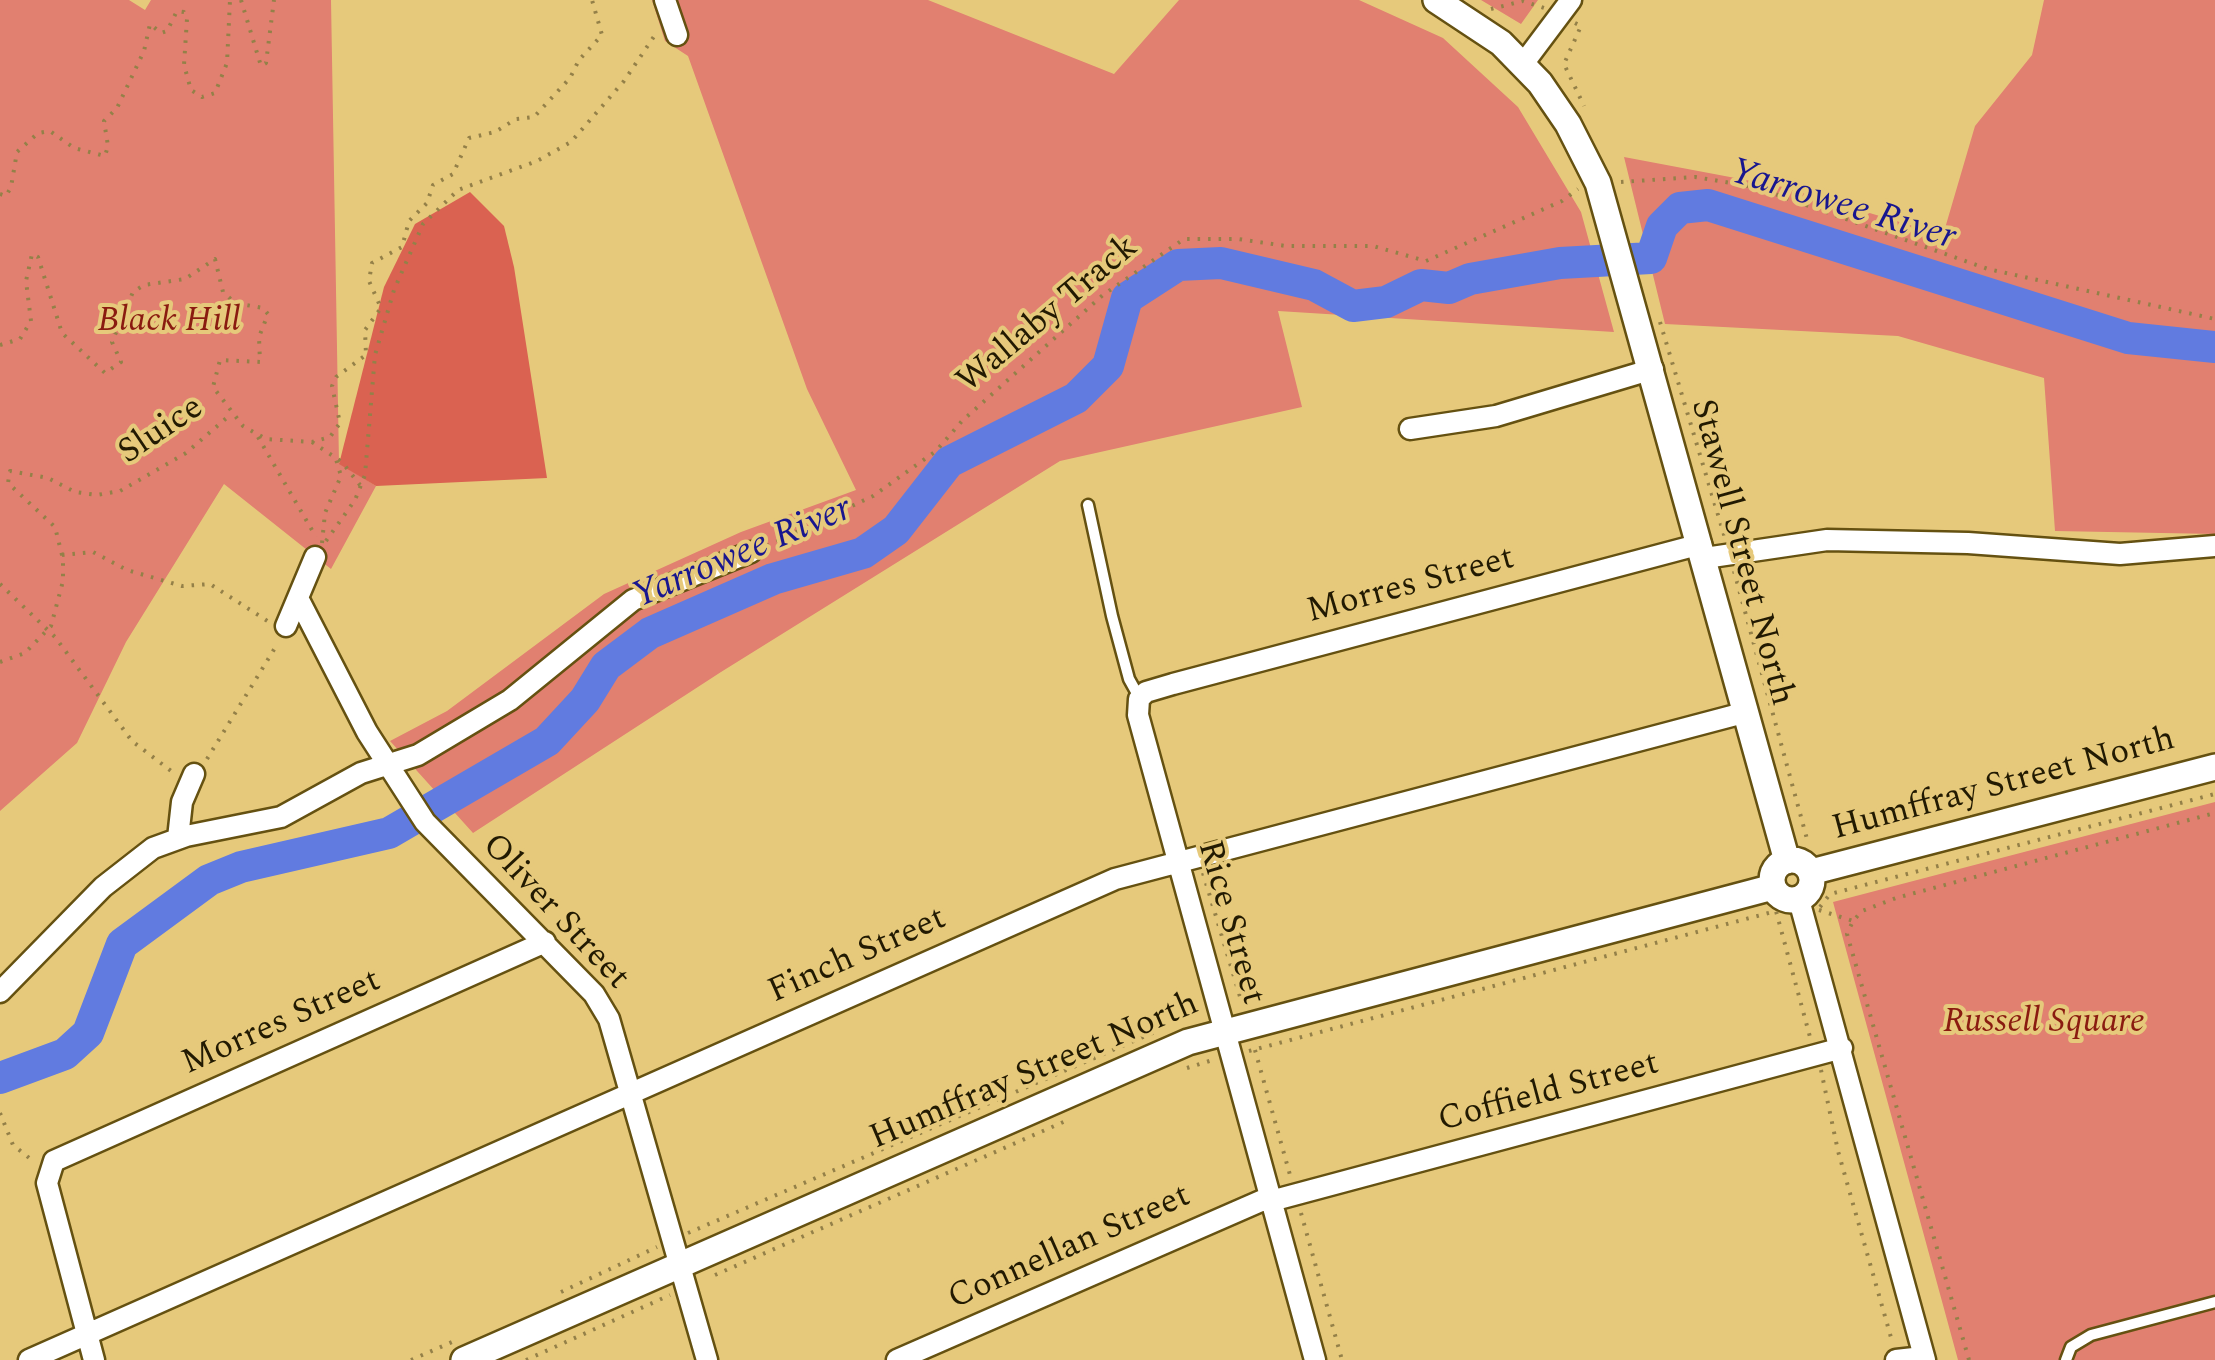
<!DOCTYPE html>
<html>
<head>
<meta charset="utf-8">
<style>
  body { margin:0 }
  canvas { display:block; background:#e6c97b }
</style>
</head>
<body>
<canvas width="2215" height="1360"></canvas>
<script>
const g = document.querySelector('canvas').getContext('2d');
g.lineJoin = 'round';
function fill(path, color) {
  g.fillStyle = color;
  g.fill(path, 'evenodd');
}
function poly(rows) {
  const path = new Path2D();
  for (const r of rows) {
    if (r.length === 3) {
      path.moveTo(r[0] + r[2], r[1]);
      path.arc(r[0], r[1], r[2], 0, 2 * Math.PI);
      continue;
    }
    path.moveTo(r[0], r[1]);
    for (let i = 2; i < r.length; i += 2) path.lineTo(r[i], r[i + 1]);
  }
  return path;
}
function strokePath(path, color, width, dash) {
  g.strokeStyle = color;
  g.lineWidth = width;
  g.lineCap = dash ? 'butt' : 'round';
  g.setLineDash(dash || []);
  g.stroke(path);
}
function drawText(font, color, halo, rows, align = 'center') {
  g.font = font + ' Spectral,serif';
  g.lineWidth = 8;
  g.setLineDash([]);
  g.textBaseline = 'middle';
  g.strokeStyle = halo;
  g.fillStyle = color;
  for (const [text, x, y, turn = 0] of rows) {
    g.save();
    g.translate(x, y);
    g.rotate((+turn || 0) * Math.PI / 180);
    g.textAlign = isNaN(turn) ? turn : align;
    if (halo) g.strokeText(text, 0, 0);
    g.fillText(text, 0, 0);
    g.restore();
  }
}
const green = poly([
  [0,0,129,0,145,10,151,0,331,0,339,463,376,486,331,569,224,484,126,642,77,743,0,811],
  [652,0,928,0,1114,74,1179,0,1359,0,1443,38,1518,107,1581,212,1614,332,1278,311,1302,407,1060,461,721,672,473,833,390,741,447,711,604,594,741,532,856,490,807,389,688,56,665,41],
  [1481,0,1538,0,1521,24],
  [2044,0,2215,0,2215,534,2055,531,2044,378,1898,336,1665,324,1624,157,1783,187,1943,235,1975,126,2032,55],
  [2215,802,2215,1360,1958,1360,1833,902]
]);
const forest = poly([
  [470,192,504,226,514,267,547,478,376,486,339,464,384,287,415,224]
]);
const river = poly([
  [0,1078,65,1054,88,1033,122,944,209,880,241,867,389,833,547,741,585,700,606,666,650,633,773,579,863,553,896,530,949,462,1076,398,1108,366,1127,298,1178,265,1221,263,1314,285,1353,306,1386,302,1421,285,1449,288,1470,279,1560,263,1651,258,1662,226,1680,208,1708,205,2128,338,2215,347]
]);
const path = poly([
  [241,0,261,66,266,63,274,0],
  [1491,9,1523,1,1544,8],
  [1575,23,1581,26,1564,64,1584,106],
  [1621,182,1695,177,1755,187,1988,269,2215,319],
  [0,194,6,196,11,187,17,152,38,133,50,131,74,148,105,156,108,146,104,121,117,108,144,51,150,24,161,33,167,31,177,11,184,12,187,19,184,65,191,90,202,97,215,93,227,63,230,0],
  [1660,322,1725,538],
  [0,345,20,339,31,321,26,281,32,254,38,257,62,333,105,373,121,362,112,342,133,292,144,285,185,279,215,259,223,292,235,303,263,308,268,314,259,337,260,362,220,360,213,387,243,426,266,439,312,442,330,437,340,423,332,386,336,377,366,355,365,330,381,308,369,281,372,263,402,247,409,221,427,203,433,185,453,174,469,138,495,132,516,119,534,117,570,78,579,60,602,35,592,0],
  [258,437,316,537],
  [312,442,342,462,360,485],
  [326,541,355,500,365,475,375,355,394,290,423,224,458,190,537,161,571,142,624,81,657,32],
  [322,543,325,513,341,476,335,456],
  [767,546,873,496,936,451,962,421,1103,295,1184,239,1238,239,1286,246,1373,246,1426,261,1562,201,1578,189],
  [62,555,93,552,127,570,182,586,210,584,269,622],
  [1734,571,1807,839],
  [0,584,55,637,132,741,175,774],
  [0,662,25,653,51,626,63,581,63,559,55,527,8,483,10,471,48,478,75,492,97,495,120,491,186,453,230,415],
  [207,759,278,643],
  [1203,873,1241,1000],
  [1820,907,1830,894,2215,794],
  [1819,910,1853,921],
  [1255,1050,1290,1175],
  [1249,1051,1776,911,1810,1037],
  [1187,1068,1216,1059],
  [1821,1070,1838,1151,1892,1341],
  [0,1113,13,1145,33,1161],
  [1301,1213,1342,1360],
  [688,1233,1157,1031],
  [715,1275,1068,1120],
  [561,1292,657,1247],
  [411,1360,452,1342],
  [526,1360,670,1295],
  [1969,1360,1847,934,1853,921,1862,911,1896,898,2215,813]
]);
const service = poly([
  [1088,505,1112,616,1129,679,1139,697],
  [2066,1360,2071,1347,2091,1335,2215,1302]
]);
const minor = poly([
  [665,0,677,35],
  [1523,64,1571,0],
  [1410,429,1496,416,1653,369],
  [1705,558,1827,540,1968,543,2120,554,2215,546],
  [299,600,367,732,425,822,594,994,609,1019,707,1360],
  [286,626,315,557],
  [178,838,182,802,194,774],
  [1799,900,1925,1360],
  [0,992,103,887,153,848,186,836,281,817,361,773,418,755,510,700,633,600,751,552],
  [1271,1201,1842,1048],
  [29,1360,1115,879,1747,712],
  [94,1360,47,1183,54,1161,545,942],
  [897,1360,1270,1197],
  [1315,1360,1138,715,1139,699,1146,692,1173,684,1701,544],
  [1896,1360,1923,1357]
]);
const tertiary = poly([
  [1436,0,1501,43,1540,83,1568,124,1598,183,1787,861],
  [1792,880,20],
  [1811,872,2215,767],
  [464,1360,1188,1042,1773,887]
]);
const streetNames = [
  ["Wallaby Track",1049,316,-40],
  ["Sluice",162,432,-34],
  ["Stawell Street North",1740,553,75],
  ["Morres Street",1411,587,-15],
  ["Humffray Street North",2004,786,-15],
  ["Oliver Street",554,913,47],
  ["Rice Street",1229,923,74],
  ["Finch Street",858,957,-24],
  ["Morres Street",282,1024,-24],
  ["Humffray Street North",1035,1073,-23],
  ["Coffield Street",1549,1094,-15],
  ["Connellan Street",1070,1249,-24]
];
const parkNames = [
  ["Black Hill",169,323],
  ["Russell Square",2044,1024]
];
const waterNames = [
  ["Yarrowee River",1842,207,17],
  ["Yarrowee River",743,555,-23]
];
fill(green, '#e18070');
fill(forest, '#da6251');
strokePath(river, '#617be0', 32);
strokePath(service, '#655111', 15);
strokePath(minor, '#655111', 25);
strokePath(tertiary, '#655111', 30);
strokePath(path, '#948048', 4, [2.5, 8]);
strokePath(service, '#fff', 10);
strokePath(minor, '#fff', 20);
strokePath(tertiary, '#fff', 25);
drawText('35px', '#221a02', '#e6c97b', streetNames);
drawText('italic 35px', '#8a1b10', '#e6c97b', parkNames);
drawText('italic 38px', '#18168f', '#e6c97b', waterNames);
</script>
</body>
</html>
